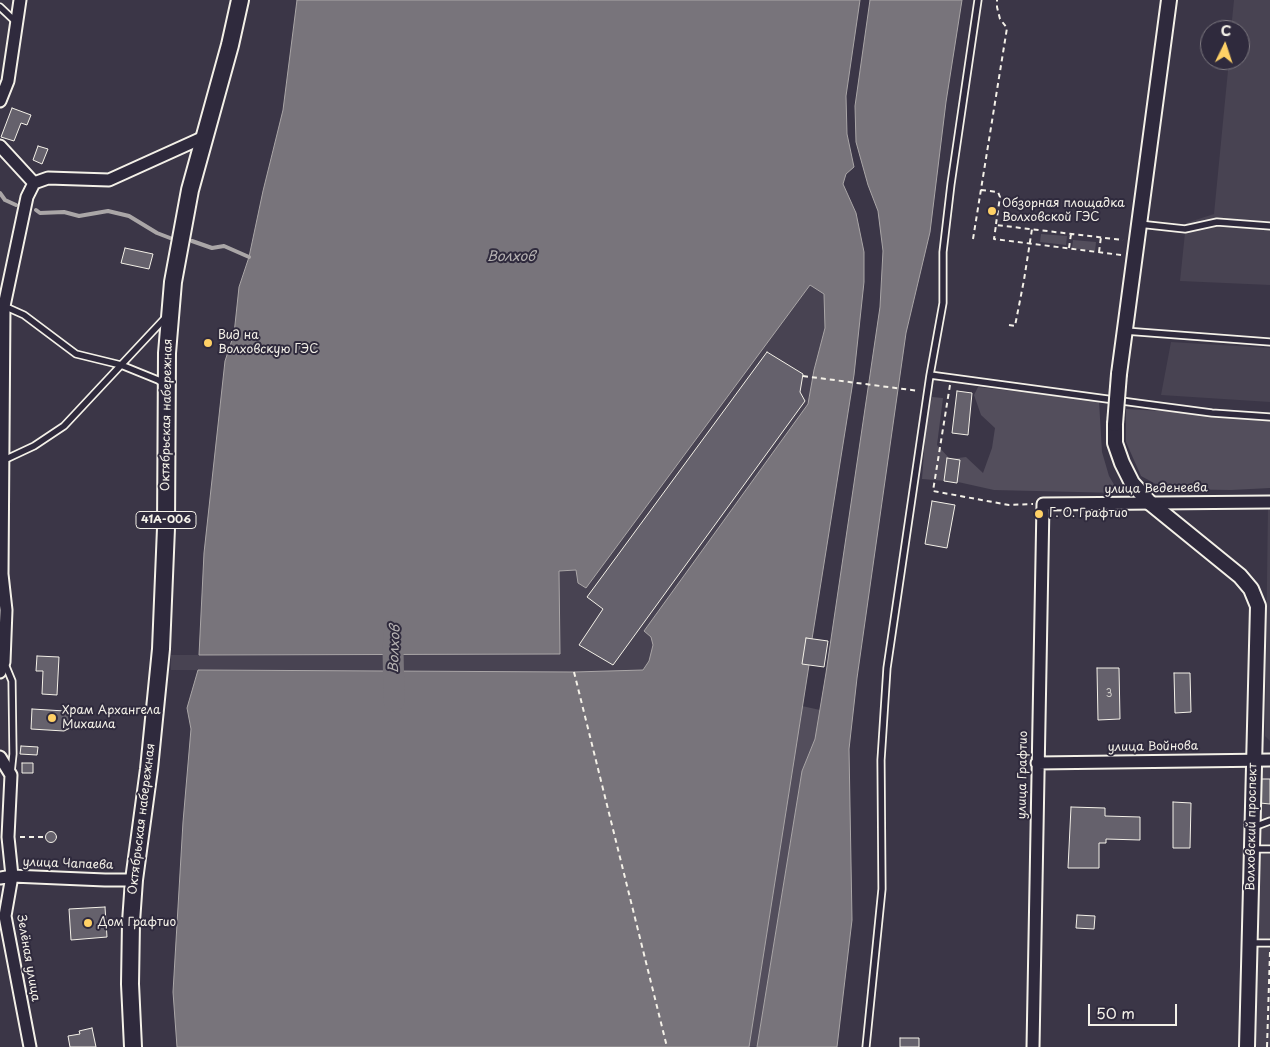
<!DOCTYPE html>
<html>
<head>
<meta charset="utf-8">
<style>
  body { margin:0 }
  #map { position:relative; width:1270px; height:1047px; overflow:hidden; background:#3b3647; font-family:"Playpen Sans",sans-serif }
  canvas { display:block }
  .north { position:absolute; left:1200px; top:20px; width:50px; height:50px; box-sizing:border-box; background:#2f2a3d; border:1px solid #7e7a81; border-radius:50%; rotate:4deg; font-size:14px; font-weight:700; line-height:20px; text-align:center; color:#f4f1e8 }
  .north::after { content:''; display:block; margin:auto; width:18px; height:22px; background:#ffd166; clip-path:polygon(50% 0,100% 100%,50% 72%,0 100%) }
  .scale { position:absolute; left:1088px; top:1004px; width:89px; height:22px; box-sizing:border-box; border:2px solid #f4f1e8; border-top:0; padding-left:6px; font-size:15px; line-height:18px; white-space:nowrap; color:#f4f1e8; -webkit-text-stroke:4px #2f2a3d; paint-order:stroke }
</style>
</head>
<body>
<div id="map">
<canvas width="1270" height="1047"></canvas>
<div class="north">С</div>
<div class="scale">50 m</div>
</div>
<script>
const g = document.querySelector('canvas').getContext('2d');
g.lineJoin = 'round';
function fill(path, color) {
  g.fillStyle = color;
  g.fill(path, 'evenodd');
}
function poly(rows) {
  const path = new Path2D();
  for (const r of rows) {
    if (r.length === 3) {
      path.moveTo(r[0] + r[2], r[1]);
      path.arc(r[0], r[1], r[2], 0, 2 * Math.PI);
      continue;
    }
    path.moveTo(r[0], r[1]);
    for (let i = 2; i < r.length; i += 2) path.lineTo(r[i], r[i + 1]);
  }
  return path;
}
function strokePath(path, color, width, dash) {
  g.strokeStyle = color;
  g.lineWidth = width;
  g.lineCap = dash ? 'butt' : 'round';
  g.setLineDash(dash || []);
  g.stroke(path);
}
function drawText(font, color, halo, rows, align = 'center') {
  g.font = font + ' "Playpen Sans",sans-serif';
  g.lineWidth = 4;
  g.setLineDash([]);
  g.textBaseline = 'middle';
  g.strokeStyle = halo;
  g.fillStyle = color;
  for (const [text, x, y, turn = 0] of rows) {
    g.save();
    g.translate(x, y);
    g.rotate((+turn || 0) * Math.PI / 180);
    g.textAlign = isNaN(turn) ? turn : align;
    if (halo) g.strokeText(text, 0, 0);
    g.fillText(text, 0, 0);
    g.restore();
  }
}
const built = poly([
  [1234,0,1270,0,1270,285,1180,281,1186,223,1214,214,1229,60,1240,60,1240,30,1231,30],
  [810,284,825,294,825,328,814,370,808,404,644,631,651,637,653,645,649,661,643,670,574,672,171,670,171,655,559,654,559,571,576,570],
  [1171,342,1270,348,1270,402,1161,395],
  [1268,505,1270,505,1270,741,1265,736],
  [1262,767,1270,767,1270,1047,1256,1047]
]);
const green = poly([
  [1041,234,1067,236,1066,245,1040,242],
  [1073,240,1096,242,1095,251,1072,248],
  [978,387,1099,401,1102,452,1109,476,1119,493,994,490,958,482,922,479,926,424,932,397,943,398,937,445,950,459,966,457,983,473,992,448,995,428,981,415,974,395],
  [1126,409,1270,417,1270,488,1231,490,1165,489,1141,476,1126,442],
  [802,706,820,710,815,739,802,771,757,1047,749,1047]
]);
const water = poly([
  [297,0,860,0,846,96,847,134,854,167,846,174,843,184,856,213,864,252,864,282,854,375,812,639,806,638,809,665,749,1047,177,1047,173,992,183,822,191,729,187,708,198,670,574,672,643,670,649,661,653,645,651,637,644,631,808,404,814,370,825,328,824,294,810,285,586,588,578,583,576,570,559,571,560,654,199,655,204,553,225,361,234,334,239,287,249,257,263,191,283,110,297,0],
  [870,0,962,0,946,102,930,232,906,333,857,678,849,749,852,920,837,1047,757,1047,802,771,815,739,826,673,880,307,883,251,878,211,868,185,856,142,855,106,870,0]
]);
const stream = poly([
  [0,193,5,200,16,205],
  [36,210,40,213,64,212,79,216,108,211,129,216,157,233,170,238],
  [192,241,212,248,224,246,249,257]
]);
const river = poly([
  [394,701,393,649,395,626]
]);
const building = poly([
  [12,108,31,115,27,125,21,123,14,141,1,137,12,108],
  [38,146,48,149,42,164,33,160,38,146],
  [125,248,153,254,149,269,121,263,125,248],
  [767,352,803,374,800,392,805,401,613,665,579,645,603,609,587,597,767,352],
  [957,391,972,393,968,435,952,433,957,391],
  [947,458,960,460,957,483,944,481,947,458],
  [932,501,955,505,947,548,925,544,932,501],
  [806,638,828,641,824,667,802,664,806,638],
  [37,656,59,657,57,695,42,694,43,671,36,671,37,656],
  [1097,668,1119,668,1120,719,1098,720,1097,668],
  [1174,673,1190,673,1191,712,1175,713,1174,673],
  [32,709,65,711,72,715,73,722,70,728,64,731,31,729,32,709],
  [21,746,38,747,37,755,20,754,21,746],
  [22,763,33,763,33,773,22,773,22,763],
  [1261,779,1270,779,1270,804,1260,803,1261,779],
  [1173,802,1191,803,1190,848,1173,848,1173,802],
  [1071,807,1105,808,1105,816,1140,817,1140,840,1106,839,1106,843,1099,843,1099,868,1068,868,1071,807],
  [51,837,5.5],
  [105,907,107,937,71,940,69,909,105,907],
  [1077,915,1095,916,1094,929,1076,928,1077,915],
  [92,1028,96,1047,70,1047,68,1036,80,1034,79,1031,92,1028],
  [900,1038,919,1038,919,1047,900,1047,900,1038]
]);
const path = poly([
  [981,190,998,192,1000,197,996,224],
  [973,239,1007,28,1000,19,997,7,997,0],
  [1069,248,1071,234],
  [1099,252,1101,237],
  [1121,255,994,239,996,225,1123,240],
  [1009,325,1015,326,1024,280,1032,229],
  [803,376,919,391],
  [950,385,933,491,1009,505,1033,504],
  [574,672,667,1047],
  [20,837,45,837],
  [1267,1047,1270,952]
]);
const service = poly([
  [0,7,17,23],
  [1139,224,1185,229,1217,222,1270,226],
  [4,306,24,315,76,354,121,365,158,380,164,384],
  [1125,331,1270,342],
  [930,375,1144,404,1212,413,1270,417],
  [2,461,34,446,64,426,166,317],
  [5,664,12,681,13,754,11,773],
  [1254,827,1270,821],
  [1252,849,1270,849],
  [1249,943,1270,943],
  [866,1047,882,889,881,760,887,668,930,375,943,303,943,252,951,184,978,0]
]);
const minor = poly([
  [0,101,8,81,20,0],
  [0,146,34,183,27,197,4,306,2,574,6,610,4,662,0,672],
  [34,183,48,178,109,180,204,137],
  [0,757,11,775,8,837,12,876,5,916,30,1047],
  [1037,763,1270,760],
  [0,878,12,876,105,880,134,880],
  [1033,1047,1043,504,1270,502]
]);
const tertiary = poly([
  [1119,374,1169,0],
  [1115,424,1115,443,1122,463,1132,483,1149,502,1240,576,1251,589,1258,606,1247,1047]
]);
const primary = poly([
  [133,1047,130,984,131,922,134,880,149,769,161,649,166,528,167,353,173,282,190,190,230,45,240,0]
]);
const tertiaryBridge = poly([
  [1115,424,1119,374]
]);
const markers = [
  [992,211,5,"#ffd166"],
  [208,343,5,"#ffd166"],
  [1039,514,5,"#ffd166"],
  [52,718,5,"#ffd166"],
  [88,923,5,"#ffd166"]
];
const numberNames = [
  ["3",1109,694]
];
const shields = [
  [166,520,60]
];
const shieldNames = [
  ["41А-006",166,520]
];
const poiNames = [
  ["Обзорная площадка",1002,204],
  ["Волховской ГЭС",1002,218],
  ["Вид на",218,336],
  ["Волховскую ГЭС",218,350],
  ["Г. О. Графтио",1049,514],
  ["Храм Архангела",62,711],
  ["Михаила",62,725],
  ["Дом Графтио",98,923]
];
const streetNames = [
  ["Октябрьская набережная",167,415,-89],
  ["улица Веденеева",1156,489,-1],
  ["улица Войнова",1153,747,-1],
  ["улица Графтио",1023,775,-89],
  ["Октябрьская набережная",142,819,-83],
  ["Волховский проспект",1252,827,-89],
  ["улица Чапаева",68,864,2],
  ["Зелёная улица",28,958,80]
];
const waterNames = [
  ["Волхов",511,257],
  ["Волхов",395,649,-88]
];
fill(built, '#484352');
fill(green, '#534e5c');
fill(water, '#78747b');
strokePath(water, '#aaa6a7', 1);
strokePath(stream, '#aaa6a7', 4);
strokePath(river, '#78747b', 21);
fill(building, '#65616c');
strokePath(building, '#f4f1e8', 1);
strokePath(service, '#f4f1e8', 9);
strokePath(minor, '#f4f1e8', 15);
strokePath(tertiary, '#f4f1e8', 18);
strokePath(primary, '#f4f1e8', 20);
strokePath(path, '#f4f1e8', 2, [5, 4]);
strokePath(service, '#2f2a3d', 5.5);
strokePath(minor, '#2f2a3d', 11);
strokePath(tertiary, '#2f2a3d', 14);
strokePath(primary, '#2f2a3d', 16);
strokePath(tertiaryBridge, '#f4f1e8', 18, []);
strokePath(tertiaryBridge, '#2f2a3d', 14);
for (const [x, y, r, color] of markers) {
  const dot = new Path2D();
  dot.arc(x, y, r, 0, 2 * Math.PI);
  g.fillStyle = color;
  g.fill(dot);
  strokePath(dot, '#2f2a3d', 2);
}
drawText('10px', '#d0cdc9', null, numberNames);
for (const [x, y, w] of shields) {
  const box = new Path2D();
  box.roundRect(x - w / 2, y - 8.5, w, 17, 4);
  g.fillStyle = '#2f2a3d';
  g.fill(box);
  strokePath(box, '#f4f1e8', 1);
}
drawText('bold 11px', '#f4f1e8', null, shieldNames);
drawText('12px', '#f4f1e8', '#2f2a3d', poiNames, 'left');
drawText('12px', '#f4f1e8', '#2f2a3d', streetNames);
drawText('italic 14px', '#b6b2b2', '#2f2a3d', waterNames);
</script>
</body>
</html>
